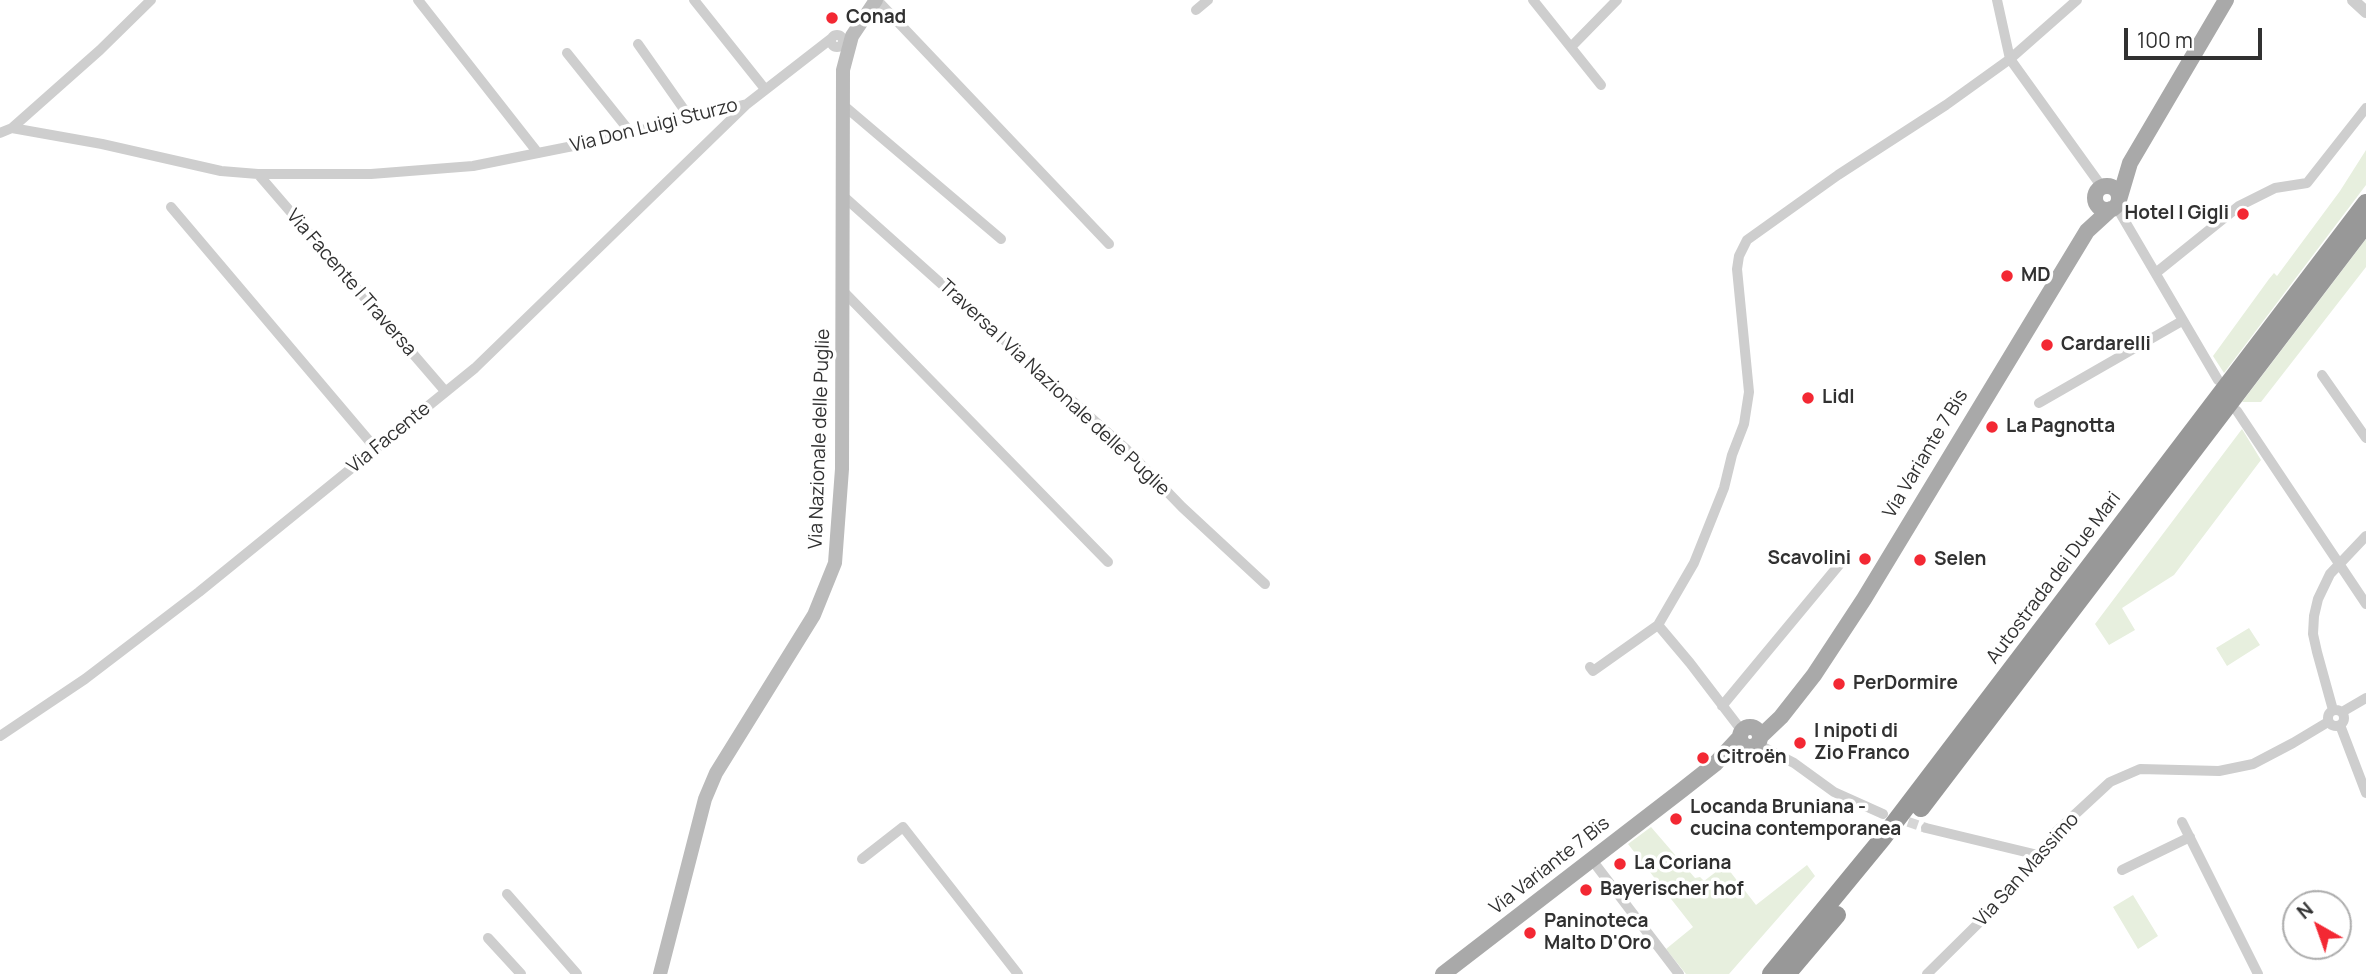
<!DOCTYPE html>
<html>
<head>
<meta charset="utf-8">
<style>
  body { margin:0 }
  #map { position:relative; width:2366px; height:974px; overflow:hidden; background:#fff; font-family:Manrope,sans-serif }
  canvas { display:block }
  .north { position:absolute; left:2282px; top:890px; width:70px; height:70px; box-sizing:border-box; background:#fff; border:2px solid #adadad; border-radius:50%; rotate:320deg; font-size:19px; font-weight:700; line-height:28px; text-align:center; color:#313131 }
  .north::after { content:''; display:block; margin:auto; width:24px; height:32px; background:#f32833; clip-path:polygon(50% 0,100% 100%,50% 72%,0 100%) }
  .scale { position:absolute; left:2124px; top:28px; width:138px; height:32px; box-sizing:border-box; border:4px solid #313131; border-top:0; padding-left:9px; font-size:21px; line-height:24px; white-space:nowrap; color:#313131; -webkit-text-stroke:5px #fff; paint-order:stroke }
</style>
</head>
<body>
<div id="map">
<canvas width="2366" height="974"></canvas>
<div class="north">N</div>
<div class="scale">100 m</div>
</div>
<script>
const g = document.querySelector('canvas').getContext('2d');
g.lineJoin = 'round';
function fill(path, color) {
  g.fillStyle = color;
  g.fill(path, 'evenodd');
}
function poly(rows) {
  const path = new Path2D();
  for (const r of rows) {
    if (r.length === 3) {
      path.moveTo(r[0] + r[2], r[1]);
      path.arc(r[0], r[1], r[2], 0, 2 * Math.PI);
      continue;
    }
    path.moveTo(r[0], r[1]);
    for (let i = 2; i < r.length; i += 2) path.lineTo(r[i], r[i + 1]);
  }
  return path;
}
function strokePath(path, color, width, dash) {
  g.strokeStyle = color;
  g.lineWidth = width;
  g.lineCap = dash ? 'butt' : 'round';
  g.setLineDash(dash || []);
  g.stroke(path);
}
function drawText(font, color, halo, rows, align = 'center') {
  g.font = font + ' Manrope,sans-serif';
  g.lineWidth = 7;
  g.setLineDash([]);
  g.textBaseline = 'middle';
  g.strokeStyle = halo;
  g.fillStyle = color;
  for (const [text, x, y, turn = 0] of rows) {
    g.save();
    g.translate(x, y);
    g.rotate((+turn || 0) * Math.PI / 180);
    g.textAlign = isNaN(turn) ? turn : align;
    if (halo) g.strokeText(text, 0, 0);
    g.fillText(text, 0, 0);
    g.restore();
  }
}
const green = poly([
  [2366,150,2366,185,2224,373,2213,356,2269,279,2274,273,2277,276,2340,191],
  [2366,239,2366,267,2261,402,2242,402],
  [2242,429,2261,460,2174,575,2122,608,2135,630,2109,645,2095,624],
  [2249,628,2260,645,2227,666,2216,648],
  [1651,827,1695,878,1700,877,1704,881,1725,865,1756,905,1807,865,1815,876,1729,974,1686,974,1666,949,1693,927,1628,844],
  [2133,895,2158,936,2138,949,2113,907]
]);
const minorTunnel = poly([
  [1894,817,1926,828]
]);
const minor = poly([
  [418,0,538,153],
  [694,0,765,89],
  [877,0,1109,244],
  [1533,0,1601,85],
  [1997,0,2010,59,2102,187],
  [1196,10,1208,0],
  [837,41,6],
  [638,44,690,118],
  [1571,47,1617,0],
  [567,53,631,133],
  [842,104,1001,239],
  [12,128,100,50,151,0],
  [0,133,12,128,102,144,221,171,258,174,371,174,473,166,588,143,747,104,832,38],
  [258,174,445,391],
  [842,195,1126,449,1182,507,1265,584],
  [2116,206,2218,380],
  [171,207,376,449],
  [2157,272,2239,206,2275,188,2307,183,2366,108],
  [842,290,1108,562],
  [2322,375,2366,438],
  [2039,403,2182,321],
  [2237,411,2366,604],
  [1658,625,1690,663,1742,731],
  [1590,667,1593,671,1658,625,1694,563,1724,488,1732,455,1744,424,1749,392,1737,269,1739,256,1747,240,1838,175,1946,105,2010,59,2077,0],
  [1722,706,1839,565],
  [2336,718,8],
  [2333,710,2317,652,2313,634,2314,616,2318,599,2330,574,2366,536],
  [2342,712,2366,698],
  [2340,725,2366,793],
  [0,736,85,679,199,592,475,368,747,104],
  [1757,744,1794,763,1834,792,1883,814],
  [2182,822,2258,974],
  [1926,828,2038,855],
  [862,859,903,827,1018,974],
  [1592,860,1679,974],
  [2122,870,2190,837],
  [507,894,577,974],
  [488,938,521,974],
  [1927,974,2003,899,2057,831,2110,782,2140,769,2219,771,2253,764,2293,743,2328,722]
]);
const tertiary = poly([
  [2353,0,2366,12]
]);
const secondary = poly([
  [660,974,705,799,716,773,814,615,835,563,842,469,843,70,852,36,876,0]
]);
const primary = poly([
  [2107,198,12],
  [2119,200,2130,163,2226,0],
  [1750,737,10],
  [1760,737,1781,717,1814,675,1864,599,2087,231,2111,209],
  [1443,974,1682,790,1715,764,1740,737]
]);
const motorway = poly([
  [1921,808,2366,224],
  [1771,974,1882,839,2366,203],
  [1787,974,1837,915]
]);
const markers = [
  [832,18,7,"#f32833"],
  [2243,214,7,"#f32833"],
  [2007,276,7,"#f32833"],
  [2047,345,7,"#f32833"],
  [1808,398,7,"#f32833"],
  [1992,427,7,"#f32833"],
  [1865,559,7,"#f32833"],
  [1920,560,7,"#f32833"],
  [1839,684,7,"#f32833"],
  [1800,743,7,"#f32833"],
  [1703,758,7,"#f32833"],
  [1676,819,7,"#f32833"],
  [1620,864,7,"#f32833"],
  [1586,890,7,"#f32833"],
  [1530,933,7,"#f32833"]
];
const poiNames = [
  ["Conad",846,18],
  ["Hotel I Gigli",2229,214,"right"],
  ["MD",2021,276],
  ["Cardarelli",2061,345],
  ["Lidl",1822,398],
  ["La Pagnotta",2006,427],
  ["Scavolini",1851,559,"right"],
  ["Selen",1934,560],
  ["PerDormire",1853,684],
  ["I nipoti di",1814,732],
  ["Zio Franco",1814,754],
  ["Citroën",1717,758],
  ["Locanda Bruniana -",1690,808],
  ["cucina contemporanea",1690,830],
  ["La Coriana",1634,864],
  ["Bayerischer hof",1600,890],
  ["Paninoteca",1544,922],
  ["Malto D'Oro",1544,944]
];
const streetNames = [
  ["Via Don Luigi Sturzo",654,126,-14],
  ["Via Facente I Traversa",351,283,49],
  ["Traversa I Via Nazionale delle Puglie",1054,388,43],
  ["Via Facente",389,438,-39],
  ["Via Nazionale delle Puglie",820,439,-88],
  ["Via Variante 7 Bis",1926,454,-59],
  ["Autostrada dei Due Mari",2054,578,-53],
  ["Via Variante 7 Bis",1550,866,-38],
  ["Via San Massimo",2027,870,-48]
];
fill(green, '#e7efde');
strokePath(minorTunnel, '#d6d6d6', 10, [10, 5]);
strokePath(minor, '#cecece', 10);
strokePath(tertiary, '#cecece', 12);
strokePath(secondary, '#bbb', 14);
strokePath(primary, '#a9a9a9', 16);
strokePath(motorway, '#989898', 18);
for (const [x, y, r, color] of markers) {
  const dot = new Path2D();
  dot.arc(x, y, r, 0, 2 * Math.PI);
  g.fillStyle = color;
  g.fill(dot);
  strokePath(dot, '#fff', 2.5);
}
drawText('bold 19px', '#313131', '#fff', poiNames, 'left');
drawText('19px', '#313131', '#fff', streetNames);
</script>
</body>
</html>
